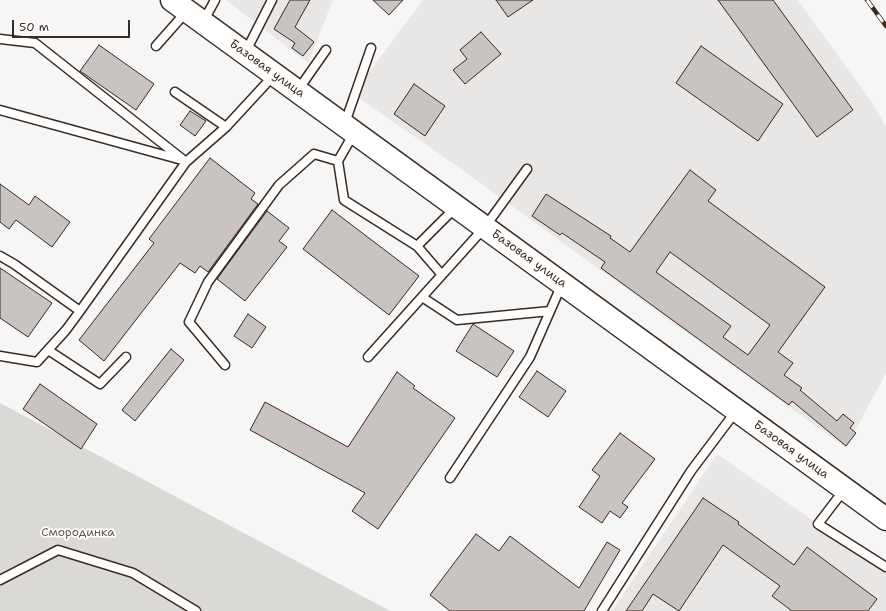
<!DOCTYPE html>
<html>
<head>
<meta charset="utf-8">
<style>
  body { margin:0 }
  #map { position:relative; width:886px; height:611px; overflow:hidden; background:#f7f6f6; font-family:"Shantell Sans",sans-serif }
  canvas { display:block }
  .scale { position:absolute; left:12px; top:20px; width:118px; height:18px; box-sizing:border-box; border:2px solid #3b2a1e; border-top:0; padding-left:5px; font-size:12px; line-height:14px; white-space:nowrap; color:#3b2a1e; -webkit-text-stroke:3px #fff; paint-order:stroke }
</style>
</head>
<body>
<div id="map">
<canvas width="886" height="611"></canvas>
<div class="scale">50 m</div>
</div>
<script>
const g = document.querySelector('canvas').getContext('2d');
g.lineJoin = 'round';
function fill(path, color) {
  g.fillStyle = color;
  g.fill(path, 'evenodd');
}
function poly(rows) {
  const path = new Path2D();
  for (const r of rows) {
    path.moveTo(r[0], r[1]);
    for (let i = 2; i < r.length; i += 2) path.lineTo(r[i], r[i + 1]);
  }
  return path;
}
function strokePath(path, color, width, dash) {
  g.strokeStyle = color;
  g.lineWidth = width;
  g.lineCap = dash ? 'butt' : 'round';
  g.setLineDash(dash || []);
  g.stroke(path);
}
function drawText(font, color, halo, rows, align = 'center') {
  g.font = font + ' "Shantell Sans",sans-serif';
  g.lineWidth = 3.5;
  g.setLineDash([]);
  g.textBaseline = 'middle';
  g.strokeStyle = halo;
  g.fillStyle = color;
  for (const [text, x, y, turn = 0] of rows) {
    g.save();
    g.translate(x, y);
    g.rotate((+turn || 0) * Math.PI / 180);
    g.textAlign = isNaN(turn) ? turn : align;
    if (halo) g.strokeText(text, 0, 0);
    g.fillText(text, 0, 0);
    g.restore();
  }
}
const built = poly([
  [226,0,333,0,308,63],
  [423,0,798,0,873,104,886,127,886,373,846,448,454,164,353,94],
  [717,454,886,571,886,611,612,611]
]);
const green = poly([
  [0,403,390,611,0,611]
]);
const building = poly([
  [290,0,310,0,295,27,314,42,303,56,292,48,295,43,274,29,290,0],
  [373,0,403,0,389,15,373,0],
  [496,0,533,0,508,17,496,0],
  [718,0,773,0,853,110,817,137,718,0],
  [481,32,501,54,465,84,453,70,467,59,460,50,481,32],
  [99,45,154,84,136,110,80,71,99,45],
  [701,46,783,104,758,141,676,83,701,46],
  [414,84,445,106,425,136,394,114,414,84],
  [190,111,206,121,195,136,180,125,190,111],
  [210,158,255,193,251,199,258,204,208,272,200,266,195,273,180,263,104,361,79,340,154,243,149,239,210,158],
  [690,170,716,190,708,201,825,287,778,352,793,363,784,375,802,388,800,390,837,421,843,414,854,423,850,428,856,433,846,446,792,401,789,405,601,268,605,262,562,233,560,235,532,216,546,194,611,236,610,238,630,252,690,170],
  [670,252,770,325,748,355,723,337,731,326,656,272,670,252],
  [0,184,29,205,35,196,70,222,52,247,16,220,9,229,0,222,0,184],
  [332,210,419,276,389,315,303,249,332,210],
  [267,211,289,228,279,241,287,247,245,301,217,279,267,211],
  [0,268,52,303,28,337,0,318,0,268],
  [248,314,266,327,252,348,234,336,248,314],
  [473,324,514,351,497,377,456,351,473,324],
  [171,349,184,360,135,421,122,410,171,349],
  [537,371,566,391,548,417,519,397,537,371],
  [397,372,415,386,413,388,455,418,378,529,352,511,365,493,250,430,265,402,348,447,397,372],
  [40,384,97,424,81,449,23,409,40,384],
  [620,433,655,459,622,503,628,507,620,518,610,511,602,523,579,507,600,476,592,470,620,433],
  [703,498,739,522,738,524,794,565,807,547,877,599,868,611,792,611,772,596,780,586,723,545,679,611,653,594,642,611,626,611,703,498],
  [476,534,499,551,510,536,579,588,607,542,620,550,584,611,450,611,430,595,476,534]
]);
const lane = poly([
  [203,22,215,0],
  [0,39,35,43,186,162],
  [156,46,186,12],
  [245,53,272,0],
  [298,90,326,50],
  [175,92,226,127],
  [0,110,182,160],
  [345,123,371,48],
  [354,133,338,161,344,200,417,246,455,208],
  [417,246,442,275],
  [0,256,14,264,80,311],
  [422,297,457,320,550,311],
  [48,350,100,384,126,357],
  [0,356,37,362,66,330,80,311,186,162,226,127,274,75],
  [368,357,485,227,527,169],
  [225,365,189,322,208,282,279,185,314,154,338,161],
  [450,478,530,357,562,284],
  [844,490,818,524,886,567],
  [0,580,58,550,133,573,196,611],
  [602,611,691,471,736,411]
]);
const secondary = poly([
  [172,0,886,519]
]);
const rail = poly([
  [867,0,886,26]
]);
const streetNames = [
  ["Базовая улица",267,69,36],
  ["Базовая улица",529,259,36],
  ["Базовая улица",791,450,36]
];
const parkNames = [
  ["Смородинка",78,533]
];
fill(built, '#e9e7e6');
fill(green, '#dbd9d6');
fill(building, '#c9c3c1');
strokePath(building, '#3b2a1e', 1);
strokePath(lane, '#3b2a1e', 11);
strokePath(secondary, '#3b2a1e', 25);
strokePath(lane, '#fff', 8);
strokePath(secondary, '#fff', 22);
strokePath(rail, '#3b2a1e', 4.5);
strokePath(rail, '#fff', 3, [9]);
drawText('12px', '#3b2a1e', '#fff', streetNames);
drawText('12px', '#63564c', '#fff', parkNames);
</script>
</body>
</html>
